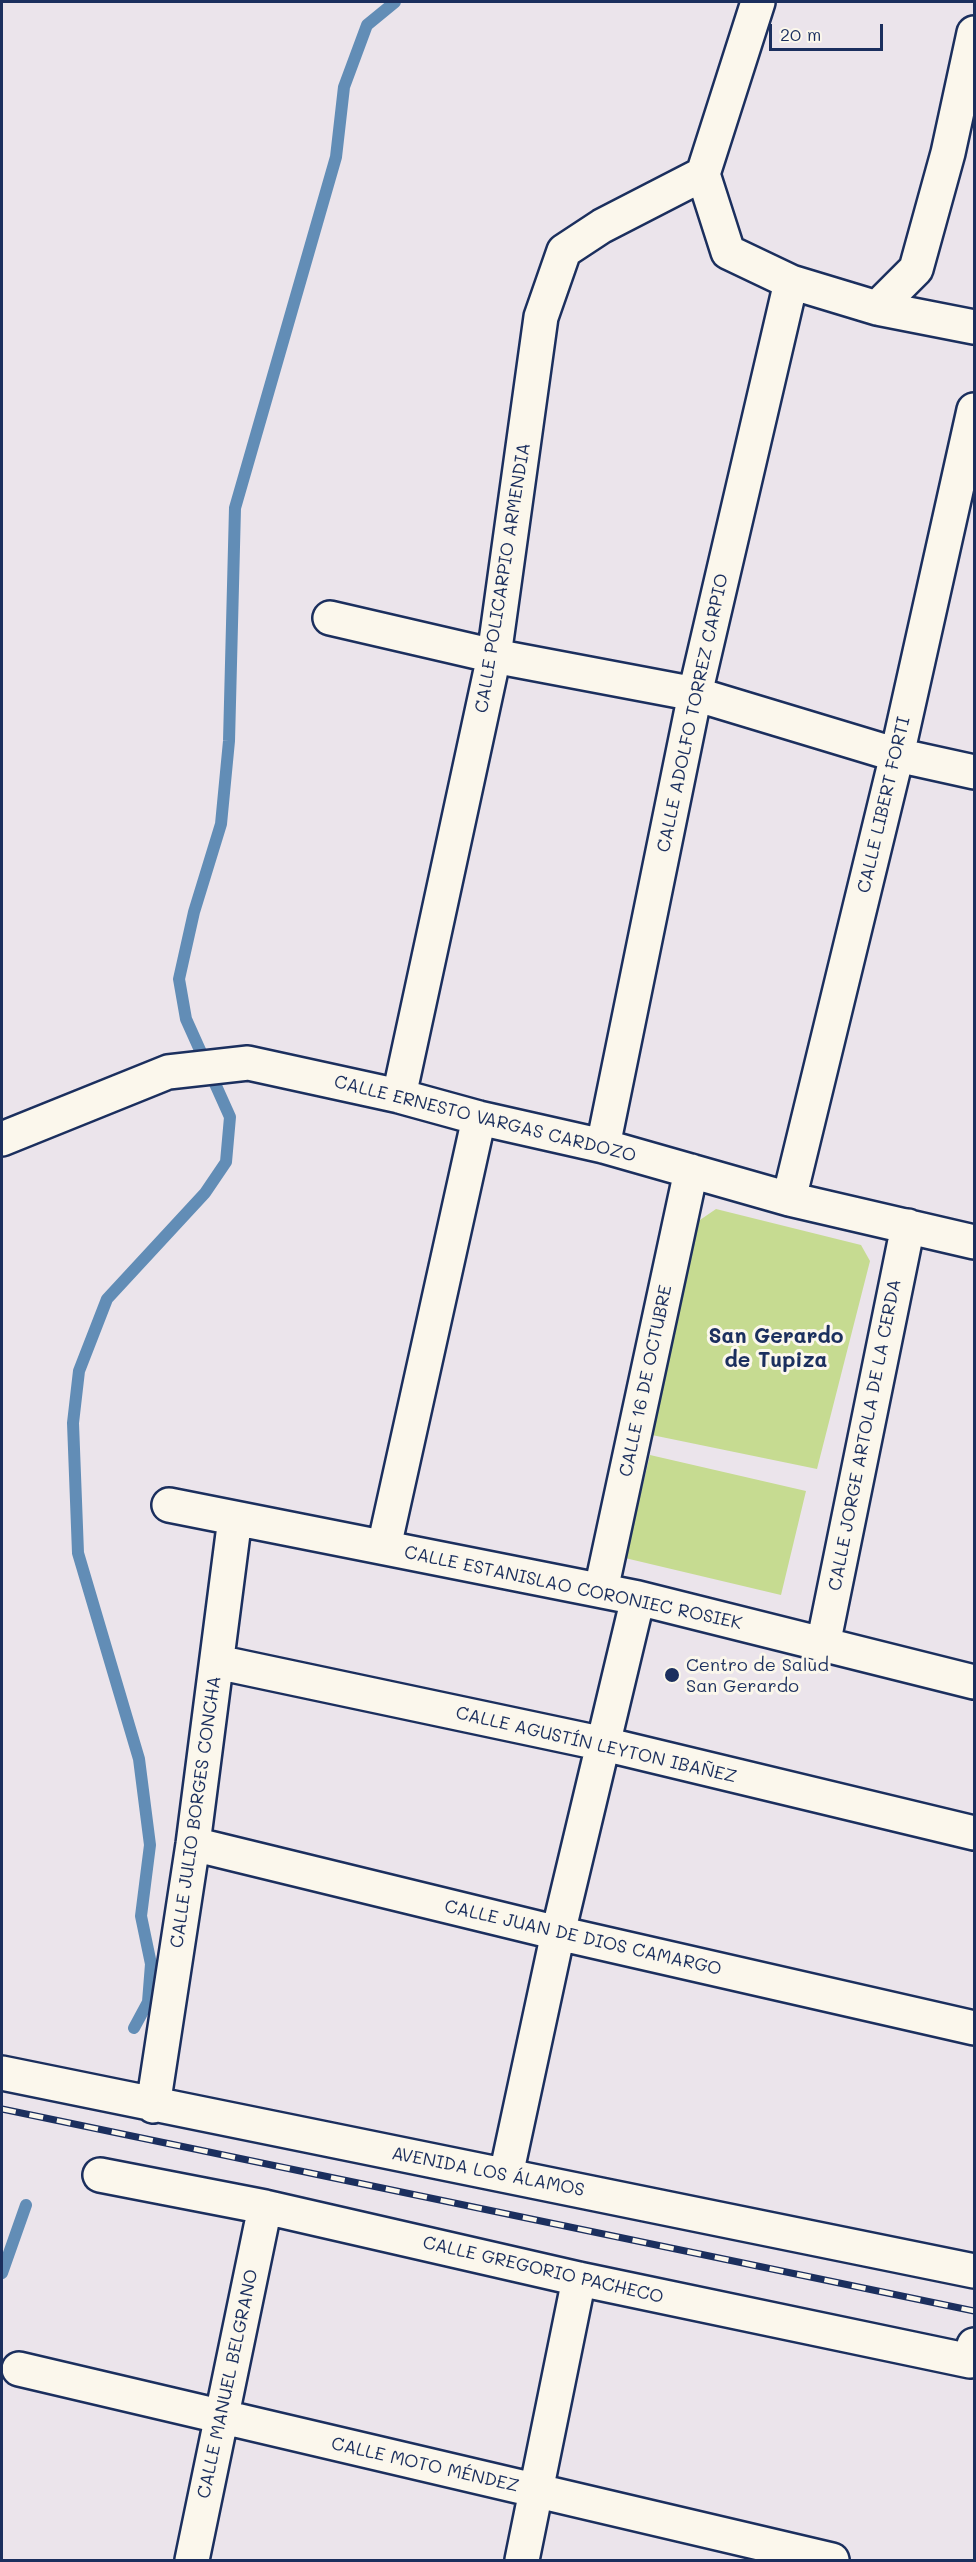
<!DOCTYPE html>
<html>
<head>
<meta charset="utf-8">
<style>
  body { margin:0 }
  #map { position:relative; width:976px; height:2562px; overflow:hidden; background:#ebe4eb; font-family:Mali,sans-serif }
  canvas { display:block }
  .frame { position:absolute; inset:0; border:3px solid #1b2f5e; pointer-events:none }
  .scale { position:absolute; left:769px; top:24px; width:114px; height:27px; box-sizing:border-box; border:3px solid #1b2f5e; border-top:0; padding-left:8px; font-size:18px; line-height:21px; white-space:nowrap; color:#1b2f5e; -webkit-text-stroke:4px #fbf7ec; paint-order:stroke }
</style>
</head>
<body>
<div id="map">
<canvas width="976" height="2562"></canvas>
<div class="frame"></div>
<div class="scale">20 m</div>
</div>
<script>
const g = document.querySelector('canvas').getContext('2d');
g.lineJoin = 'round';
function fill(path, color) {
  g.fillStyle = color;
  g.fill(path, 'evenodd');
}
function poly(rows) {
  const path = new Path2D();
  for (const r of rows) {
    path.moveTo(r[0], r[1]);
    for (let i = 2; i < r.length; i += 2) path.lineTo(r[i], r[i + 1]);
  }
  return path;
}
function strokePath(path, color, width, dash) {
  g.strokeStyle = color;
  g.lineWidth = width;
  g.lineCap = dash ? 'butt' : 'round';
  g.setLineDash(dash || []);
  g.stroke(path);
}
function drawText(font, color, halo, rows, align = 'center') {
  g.font = font + ' Mali,sans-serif';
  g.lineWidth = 6;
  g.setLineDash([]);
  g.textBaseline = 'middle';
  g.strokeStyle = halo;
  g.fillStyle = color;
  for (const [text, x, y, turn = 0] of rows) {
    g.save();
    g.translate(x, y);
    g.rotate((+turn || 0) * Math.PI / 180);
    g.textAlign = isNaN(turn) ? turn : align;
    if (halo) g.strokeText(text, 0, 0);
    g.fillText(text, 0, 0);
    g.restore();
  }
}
const green = poly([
  [716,1209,861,1245,870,1261,817,1469,647,1434,697,1222],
  [650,1455,806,1491,781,1595,625,1558]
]);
const stream = poly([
  [134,2028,148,2002,151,1964,141,1916,150,1845,139,1759,78,1553,73,1423,79,1371,107,1299,205,1193,226,1162,230,1117,186,1019,179,979,194,912,221,824,229,741,235,508,336,157,344,87,367,25,395,2],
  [2,2273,26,2205]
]);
const minor = poly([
  [758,2,703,174,728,252,791,282,877,308,974,327],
  [877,308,916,269,948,153,974,33],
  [330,618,494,656,695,694,897,755,974,772],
  [399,1096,494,656,541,317,564,251,602,226,703,174],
  [2,1139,168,1072,248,1063,399,1096,479,1118,603,1146,789,1199,974,1242],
  [603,1146,695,694,791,282],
  [789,1199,897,755,974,410],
  [169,1505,638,1598,974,1682],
  [384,1547,479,1118],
  [601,1590,691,1171],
  [823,1645,908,1226],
  [217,1662,604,1744,974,1833],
  [193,1844,558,1933,974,2028],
  [2,2073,974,2271],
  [153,2106,193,1844,235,1518],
  [100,2175,265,2207,579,2279,970,2361,974,2345],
  [506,2175,558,1933,638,1598],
  [19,2369,832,2560],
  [192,2560,265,2207],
  [522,2560,579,2279]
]);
const rail = poly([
  [2,2109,974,2311]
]);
const markers = [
  [672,1675,8,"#1b2f5e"]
];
const streetNames = [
  ["CALLE POLICARPIO ARMENDIA",503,578,-81],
  ["CALLE ADOLFO TORREZ CARPIO",693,713,-78],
  ["CALLE LIBERT FORTI",884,805,-77],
  ["CALLE ERNESTO VARGAS CARDOZO",485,1119,14],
  ["CALLE 16 DE OCTUBRE",646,1381,-78],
  ["CALLE JORGE ARTOLA DE LA CERDA",865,1435,-79],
  ["CALLE ESTANISLAO CORONIEC ROSIEK",573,1588,12],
  ["CALLE AGUSTÍN LEYTON IBAÑEZ",596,1745,13],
  ["CALLE JULIO BORGES CONCHA",196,1812,-82],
  ["CALLE JUAN DE DIOS CAMARGO",583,1938,13],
  ["AVENIDA LOS ÁLAMOS",488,2172,11],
  ["CALLE GREGORIO PACHECO",543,2270,13],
  ["CALLE MANUEL BELGRANO",228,2384,-78],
  ["CALLE MOTO MÉNDEZ",425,2465,13]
];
const poiNames = [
  ["Centro de Salud",686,1665],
  ["San Gerardo",686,1686]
];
const quarterNames = [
  ["San Gerardo",776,1337],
  ["de Tupiza",776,1361]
];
fill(green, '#c6db91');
strokePath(stream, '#628db6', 12);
strokePath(minor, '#1b2f5e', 38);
strokePath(minor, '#fbf7ec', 33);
strokePath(rail, '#1b2f5e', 7);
strokePath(rail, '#fbf7ec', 4.5, [14]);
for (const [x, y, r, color] of markers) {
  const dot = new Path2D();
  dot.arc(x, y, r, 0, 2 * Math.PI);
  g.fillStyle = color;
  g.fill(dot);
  strokePath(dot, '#fbf7ec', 2);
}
drawText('18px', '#1b2f5e', '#fbf7ec', streetNames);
drawText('18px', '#1b2f5e', '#fbf7ec', poiNames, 'left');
drawText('bold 21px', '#1b2f5e', '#fbf7ec', quarterNames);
</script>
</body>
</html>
